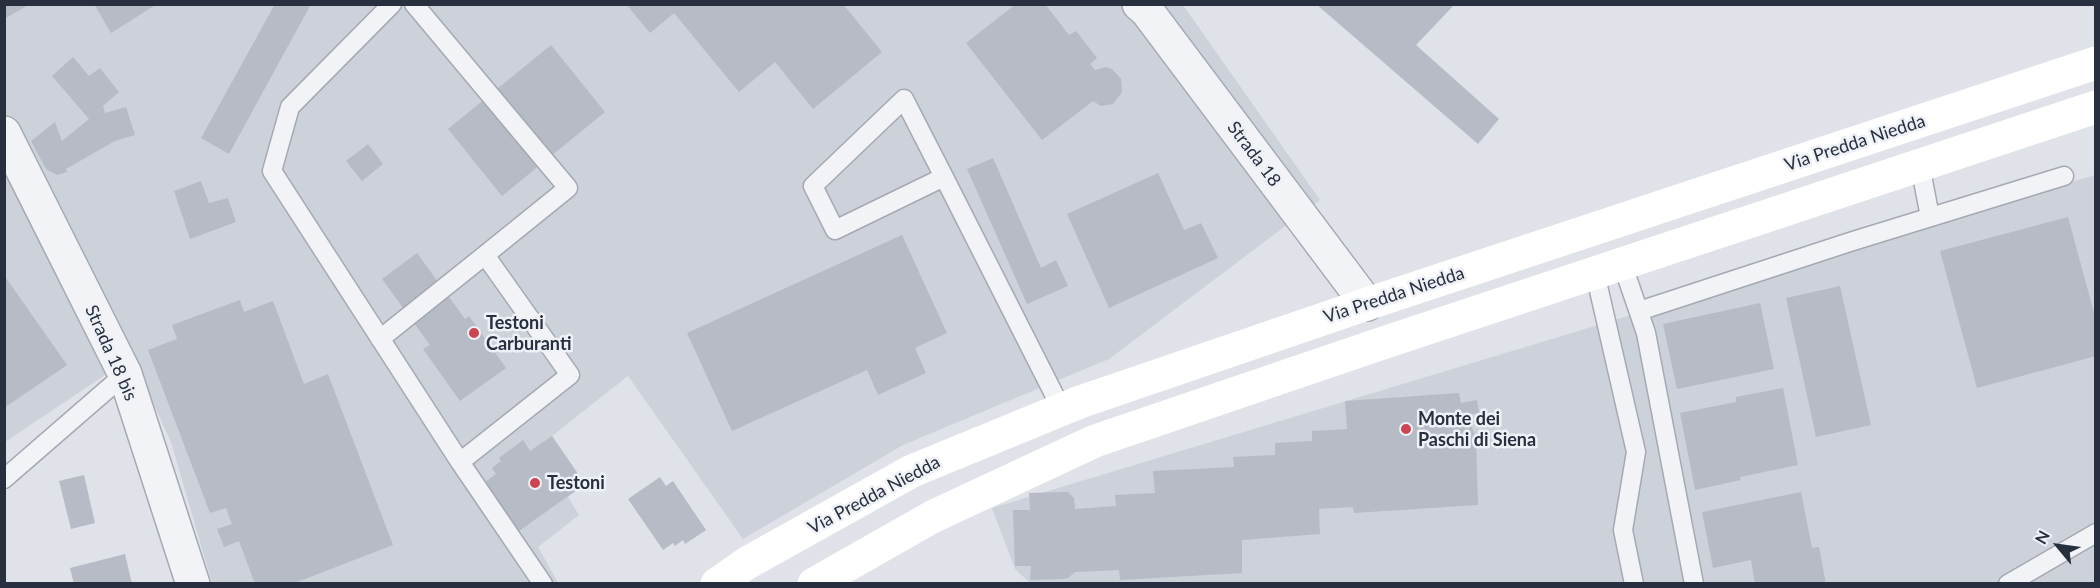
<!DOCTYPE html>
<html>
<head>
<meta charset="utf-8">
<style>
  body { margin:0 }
  #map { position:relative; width:2100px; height:588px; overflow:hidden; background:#dfe2e8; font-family:Lato,sans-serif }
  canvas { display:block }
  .frame { position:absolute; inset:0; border:6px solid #282f3f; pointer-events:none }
  .north { position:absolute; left:2028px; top:516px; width:60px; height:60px; -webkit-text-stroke:4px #eef1f6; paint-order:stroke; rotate:299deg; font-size:16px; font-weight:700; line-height:24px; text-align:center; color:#282f3f }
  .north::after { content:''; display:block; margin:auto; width:21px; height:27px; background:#282f3f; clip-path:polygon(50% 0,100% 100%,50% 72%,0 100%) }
</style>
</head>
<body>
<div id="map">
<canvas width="2100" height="588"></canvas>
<div class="frame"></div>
<div class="north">N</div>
</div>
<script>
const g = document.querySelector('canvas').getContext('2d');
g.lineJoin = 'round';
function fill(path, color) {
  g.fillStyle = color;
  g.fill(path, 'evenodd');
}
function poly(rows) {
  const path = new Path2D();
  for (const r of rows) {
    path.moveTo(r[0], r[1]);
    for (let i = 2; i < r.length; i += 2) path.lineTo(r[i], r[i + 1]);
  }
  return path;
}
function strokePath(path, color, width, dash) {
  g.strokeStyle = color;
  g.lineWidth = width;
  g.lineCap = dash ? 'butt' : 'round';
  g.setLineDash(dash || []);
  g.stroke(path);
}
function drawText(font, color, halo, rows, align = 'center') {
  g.font = font + ' Lato,sans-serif';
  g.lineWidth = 5;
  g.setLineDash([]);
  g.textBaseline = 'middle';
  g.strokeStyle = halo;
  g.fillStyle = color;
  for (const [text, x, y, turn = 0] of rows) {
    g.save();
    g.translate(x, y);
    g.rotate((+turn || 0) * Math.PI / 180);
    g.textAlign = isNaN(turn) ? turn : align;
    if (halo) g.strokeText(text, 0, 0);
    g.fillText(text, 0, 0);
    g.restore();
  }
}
const built = poly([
  [5,5,1183,5,1320,200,1109,359,903,445,743,539,628,376,552,436,585,484,568,497,579,515,538,547,558,583,212,583,171,442,132,357,5,442],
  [2095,175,2095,583,1030,583,1015,569,992,508]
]);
const building = poly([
  [4,4,24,4,25,7,4,19],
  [94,4,157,4,111,33],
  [275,4,311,4,229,154,201,138],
  [626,4,843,4,882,52,813,109,775,62,739,92,674,13,650,33],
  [1016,4,1045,4,1069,35,1076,31,1097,58,1090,64,1095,70,1106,67,1112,69,1121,79,1122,92,1113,104,1101,106,1093,101,1042,140,966,43],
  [1316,4,1455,4,1416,45,1499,119,1478,144],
  [551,45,605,112,502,196,448,129],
  [73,57,89,76,100,68,119,92,103,106,105,113,126,107,135,135,115,141,66,169,67,172,57,175,46,169,31,141,55,122,62,141,89,119,52,76],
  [368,144,383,164,362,181,346,161],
  [993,158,1041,268,1056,260,1068,286,1027,304,967,169],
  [1158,173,1184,230,1201,223,1218,258,1109,308,1067,214],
  [201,181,209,203,228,198,236,222,190,239,174,191],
  [2068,217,2096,320,2096,356,1977,388,1940,251],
  [902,235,947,333,915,348,926,373,878,395,867,370,732,431,687,333],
  [417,253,465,319,469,316,506,368,460,401,423,349,430,345,382,279],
  [4,275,67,365,4,408],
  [1840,286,1871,425,1816,437,1786,298],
  [240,300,244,312,273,301,304,384,328,374,393,545,292,584,255,584,239,541,224,547,217,529,232,524,226,508,210,513,148,350,177,339,172,325],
  [1760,303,1774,369,1677,389,1663,324],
  [1783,388,1798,465,1740,477,1741,480,1695,490,1680,413,1736,402,1736,397],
  [1459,393,1461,403,1477,400,1479,413,1467,415,1476,438,1478,505,1354,513,1353,507,1319,509,1320,534,1242,540,1242,573,1120,580,1119,570,1075,572,1068,578,1063,579,1030,580,1031,566,1015,566,1013,510,1030,510,1029,493,1068,492,1074,498,1075,509,1116,506,1115,495,1155,493,1153,471,1234,467,1233,457,1275,455,1275,443,1312,441,1312,431,1347,429,1345,401],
  [552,436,585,484,519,531,485,482,496,474,492,468,501,461,499,458,523,440,530,451],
  [84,475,95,523,71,529,59,481],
  [660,477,666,486,673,481,706,530,685,544,683,540,675,546,673,543,663,550,628,499],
  [1801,492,1812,548,1819,547,1826,584,1755,584,1751,560,1713,568,1702,512],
  [125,554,132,584,74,584,70,568]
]);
const lane = poly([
  [392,4,290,107,272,171,460,462,543,584],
  [414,4,568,188,485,255,570,375,460,462],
  [1920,165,1930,217],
  [944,177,835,230,813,186,904,99,944,177,1062,410],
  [1622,263,1646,333,1694,584],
  [1595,273,1636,452,1623,530,1634,584],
  [1639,311,1853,241,2064,176],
  [380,339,485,255],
  [4,479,125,374],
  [2008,584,2096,533]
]);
const street = poly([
  [1139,4,1147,11,1367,304],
  [4,133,125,374,193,584]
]);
const secondary = poly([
  [717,584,747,563,912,471,1080,402,1367,304,2096,63],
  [814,584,932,517,1095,441,1380,344,2096,107]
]);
const markers = [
  [474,333,6,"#cc4552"],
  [1406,429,6,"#cc4552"],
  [535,483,6,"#cc4552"]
];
const streetNames = [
  ["Via Predda Niedda",1855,143,-18],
  ["Strada 18",1254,154,53],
  ["Via Predda Niedda",1394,295,-18],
  ["Strada 18 bis",111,353,66],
  ["Via Predda Niedda",874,495,-28]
];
const poiNames = [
  ["Testoni",486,323],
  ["Carburanti",486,344],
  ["Monte dei",1418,419],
  ["Paschi di Siena",1418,440],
  ["Testoni",547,483]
];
fill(built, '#cdd1da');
fill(building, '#b6bbc5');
strokePath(lane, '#a4a9b2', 21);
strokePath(street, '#a4a9b2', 36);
strokePath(lane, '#f2f3f6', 18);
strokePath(street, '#f2f3f6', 33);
strokePath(secondary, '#fff', 33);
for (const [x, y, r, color] of markers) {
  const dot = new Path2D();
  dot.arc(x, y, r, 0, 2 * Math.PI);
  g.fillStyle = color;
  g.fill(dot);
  strokePath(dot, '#eef1f6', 2);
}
drawText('18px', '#282f3f', '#eef1f6', streetNames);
drawText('bold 18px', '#282f3f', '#eef1f6', poiNames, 'left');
</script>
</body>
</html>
